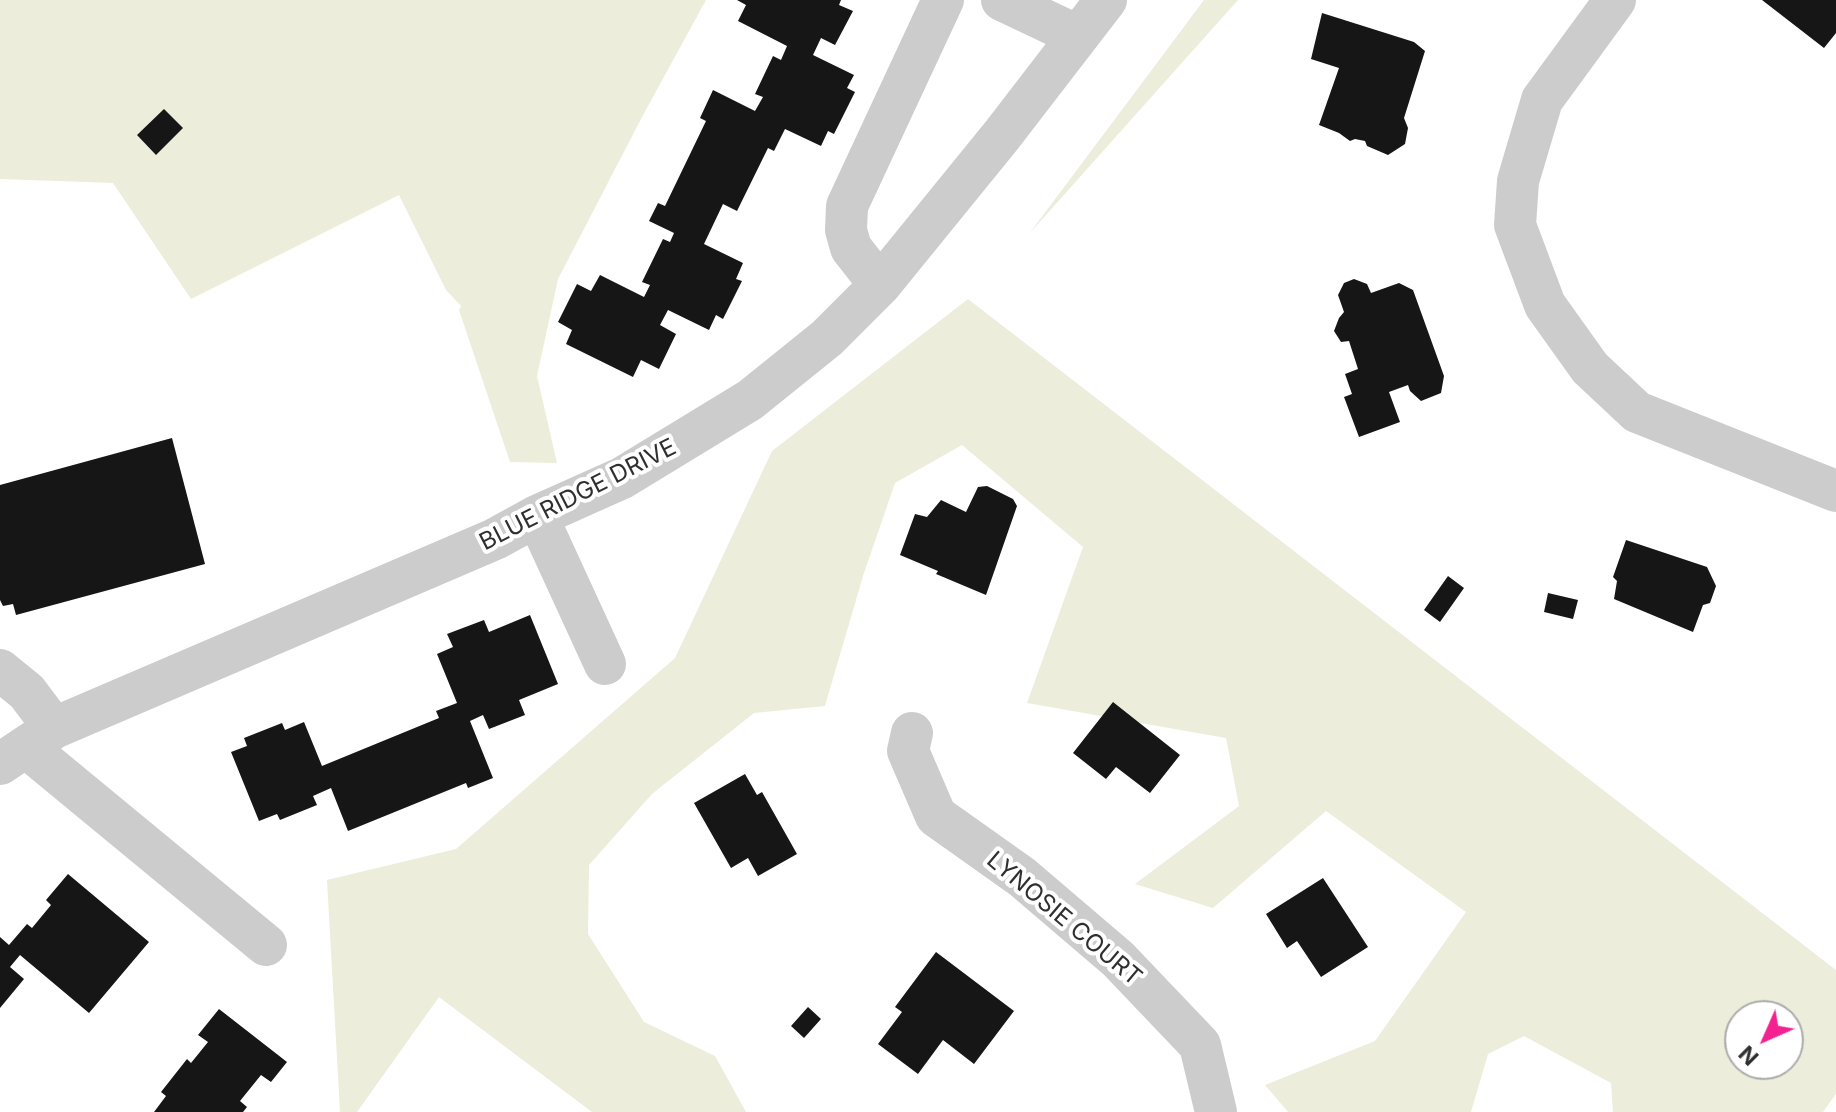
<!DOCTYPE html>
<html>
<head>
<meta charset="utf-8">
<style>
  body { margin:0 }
  #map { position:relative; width:1836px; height:1112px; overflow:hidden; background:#fff; font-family:Inter,sans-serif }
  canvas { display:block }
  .north { position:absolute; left:1724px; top:1000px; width:80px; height:80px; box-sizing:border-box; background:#fff; border:2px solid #acacac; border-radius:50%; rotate:225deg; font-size:22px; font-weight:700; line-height:32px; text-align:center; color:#2f2f2f }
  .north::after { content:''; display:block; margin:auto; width:28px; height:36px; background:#f42290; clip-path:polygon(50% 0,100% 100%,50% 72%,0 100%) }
</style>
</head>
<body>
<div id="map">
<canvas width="1836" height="1112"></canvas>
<div class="north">N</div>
</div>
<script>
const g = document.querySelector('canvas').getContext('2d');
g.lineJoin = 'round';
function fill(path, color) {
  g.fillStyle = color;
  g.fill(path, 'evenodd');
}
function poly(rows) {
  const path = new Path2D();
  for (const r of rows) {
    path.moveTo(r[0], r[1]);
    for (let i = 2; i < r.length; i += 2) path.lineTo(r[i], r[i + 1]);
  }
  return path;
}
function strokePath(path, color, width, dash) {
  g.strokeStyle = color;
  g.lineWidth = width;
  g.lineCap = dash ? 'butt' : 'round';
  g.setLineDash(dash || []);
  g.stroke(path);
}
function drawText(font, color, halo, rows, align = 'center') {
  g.font = font + ' Inter,sans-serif';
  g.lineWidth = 8;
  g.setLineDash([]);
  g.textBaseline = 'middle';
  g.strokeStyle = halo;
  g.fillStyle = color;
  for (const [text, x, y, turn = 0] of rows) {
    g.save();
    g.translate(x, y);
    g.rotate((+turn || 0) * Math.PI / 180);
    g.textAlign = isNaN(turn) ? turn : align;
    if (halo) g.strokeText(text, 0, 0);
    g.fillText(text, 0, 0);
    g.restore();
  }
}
const green = poly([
  [0,0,706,0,642,117,558,279,537,376,557,463,510,462,459,310,461,306,446,290,399,195,191,299,113,183,0,179],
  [1204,0,1238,0,1029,234],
  [968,299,1836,970,1836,1094,1823,1112,1613,1112,1611,1083,1524,1036,1488,1054,1471,1112,1288,1112,1265,1085,1375,1041,1466,912,1326,811,1213,908,1135,884,1239,806,1226,738,1027,703,1083,547,962,445,895,483,863,576,825,706,754,713,652,794,589,865,588,934,644,1022,715,1056,746,1112,592,1112,439,997,357,1112,340,1112,327,880,456,849,675,658,772,451],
  [1740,1016,1788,1016,1788,1064,1740,1064]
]);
const building = poly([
  [737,0,841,0,839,5,853,11,835,45,821,38,813,55,854,75,847,88,855,92,834,134,828,131,821,146,785,129,774,151,768,148,737,211,723,204,704,244,743,263,736,279,742,281,723,319,716,315,709,330,668,310,660,325,676,334,659,369,641,360,633,377,566,344,572,330,558,322,577,284,591,291,600,275,644,297,650,285,642,282,663,239,670,242,674,233,649,221,658,203,665,206,706,121,700,118,713,90,755,111,763,97,755,94,773,56,781,60,787,46,738,21,746,5],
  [1762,0,1836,0,1836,33,1824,48],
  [1322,13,1414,42,1425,51,1404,118,1408,128,1405,144,1388,155,1367,146,1365,141,1355,139,1350,141,1339,133,1319,125,1339,68,1311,59],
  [164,109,183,128,156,155,137,135],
  [1354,279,1367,284,1371,293,1399,283,1413,290,1444,376,1441,393,1421,401,1410,391,1408,385,1389,392,1400,422,1359,437,1344,397,1352,394,1345,374,1358,369,1349,341,1341,342,1334,331,1339,318,1344,312,1338,295,1344,283],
  [172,438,205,564,16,615,13,604,3,606,0,600,0,485],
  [987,486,1013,499,1017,506,986,595,936,574,938,571,900,555,915,514,927,517,941,500,966,512,978,487],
  [1626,540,1707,567,1716,586,1710,603,1703,605,1693,632,1614,599,1617,581,1613,577],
  [1448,576,1464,588,1440,622,1424,610],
  [1548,593,1578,600,1573,619,1544,612],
  [530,615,558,684,519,700,525,715,489,729,483,715,470,721,493,778,468,788,466,783,348,831,331,788,313,796,317,805,280,820,277,814,259,821,231,752,247,746,244,738,282,723,285,730,304,722,322,766,439,718,436,711,457,703,437,654,453,647,447,634,484,620,489,632],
  [1113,702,1180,755,1150,793,1116,767,1106,779,1073,753],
  [745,774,757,795,762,792,797,854,758,876,748,858,731,868,694,803],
  [68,874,149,942,89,1013,20,955,10,967,24,979,0,1008,0,937,9,945,27,924,32,928,51,905,46,900],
  [1323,878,1368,947,1321,977,1297,941,1287,948,1266,914],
  [936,952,1014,1011,974,1064,943,1040,918,1074,878,1044,902,1012,895,1007],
  [808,1007,821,1019,804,1038,791,1026],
  [219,1009,287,1062,271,1082,261,1075,240,1101,247,1107,243,1112,154,1112,166,1096,161,1092,187,1059,191,1063,208,1042,198,1035]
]);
const minor = poly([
  [1002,0,1078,36],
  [1615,0,1542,100,1518,181,1515,225,1545,305,1590,368,1637,412,1836,491],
  [880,285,851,248,846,230,847,206,943,0],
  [537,516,605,664],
  [0,670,27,692,54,728],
  [912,733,908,751,936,816,1022,877,1118,959,1200,1045,1216,1112],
  [26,747,266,945],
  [0,764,54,728,495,539,537,516,622,478,750,400,827,338,880,285,1002,135,1106,0]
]);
const streetNames = [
  ["BLUE RIDGE DRIVE",578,495,-27],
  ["LYNOSIE COURT",1064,919,40]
];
fill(green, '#ededdb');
fill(building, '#161616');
strokePath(minor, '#ccc', 42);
drawText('24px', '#2f2f2f', '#fff', streetNames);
</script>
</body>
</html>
